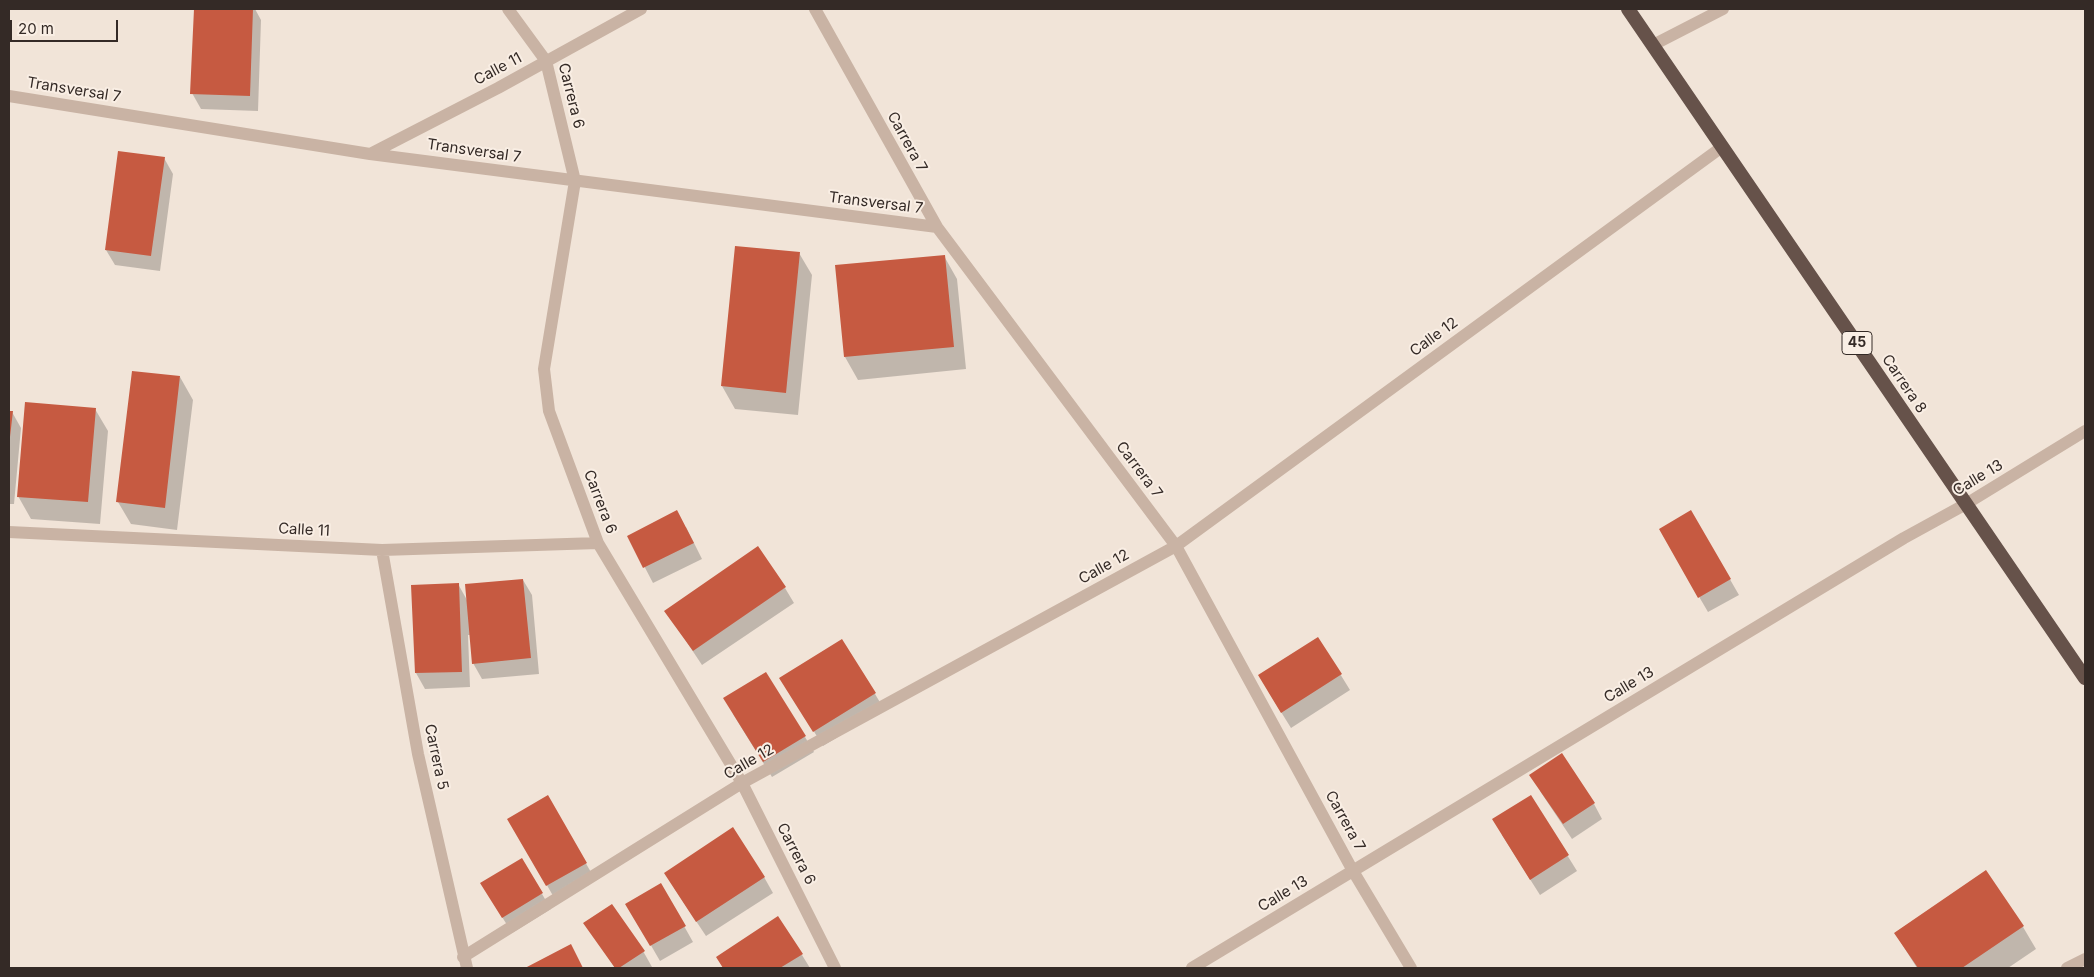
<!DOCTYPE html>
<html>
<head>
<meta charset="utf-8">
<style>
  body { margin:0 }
  #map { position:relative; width:2094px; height:977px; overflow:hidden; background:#f1e4d8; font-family:Inter,sans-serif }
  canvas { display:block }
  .frame { position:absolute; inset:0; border:10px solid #342a26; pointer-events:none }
  .scale { position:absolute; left:10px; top:20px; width:108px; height:22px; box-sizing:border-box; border:2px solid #342a26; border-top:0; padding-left:6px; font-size:15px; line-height:18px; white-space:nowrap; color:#342a26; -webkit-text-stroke:4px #f9eee4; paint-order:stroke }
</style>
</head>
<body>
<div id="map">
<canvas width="2094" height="977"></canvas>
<div class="frame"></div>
<div class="scale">20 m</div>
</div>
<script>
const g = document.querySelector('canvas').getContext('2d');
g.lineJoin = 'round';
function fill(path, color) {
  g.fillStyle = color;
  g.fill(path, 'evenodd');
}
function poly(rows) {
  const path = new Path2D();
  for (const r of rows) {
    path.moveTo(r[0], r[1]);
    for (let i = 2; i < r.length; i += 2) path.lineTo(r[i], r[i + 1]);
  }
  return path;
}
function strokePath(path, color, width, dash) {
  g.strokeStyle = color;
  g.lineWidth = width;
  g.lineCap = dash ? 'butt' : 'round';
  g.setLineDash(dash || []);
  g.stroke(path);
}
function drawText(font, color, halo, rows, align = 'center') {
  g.font = font + ' Inter,sans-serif';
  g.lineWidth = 4;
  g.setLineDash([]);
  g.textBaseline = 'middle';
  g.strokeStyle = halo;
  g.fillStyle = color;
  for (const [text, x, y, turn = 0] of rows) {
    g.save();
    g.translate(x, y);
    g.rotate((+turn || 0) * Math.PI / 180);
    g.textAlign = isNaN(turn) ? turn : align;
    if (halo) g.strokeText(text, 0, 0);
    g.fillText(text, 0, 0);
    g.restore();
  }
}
const shadow = poly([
  [195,9,255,9,261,20,258,111,201,109,192,93],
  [164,158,173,174,160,271,115,265,106,250],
  [799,253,812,275,798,415,735,409,722,386],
  [944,256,957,279,966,369,858,380,845,357,836,266],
  [180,377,193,400,177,530,131,524,118,502],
  [95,409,108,431,100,524,31,519,18,496],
  [9,412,12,412,21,428,14,504,9,504],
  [1691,512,1739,595,1708,612,1660,530],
  [686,527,702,559,653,583,629,537],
  [523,580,532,595,539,674,482,679,473,663,471,635,468,635,470,687,425,689,416,673,413,586,458,584,467,600],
  [785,588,794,603,702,665,666,611],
  [1318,638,1350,690,1291,728,1268,691],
  [790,693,875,694,884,709,823,746],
  [733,714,805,737,814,752,772,777],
  [1540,791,1594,804,1602,819,1572,839],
  [547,797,595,879,556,901,509,819],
  [1531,797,1577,871,1540,895,1502,835],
  [1985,872,2023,927,2036,949,2008,968,1917,968,1895,933],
  [764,877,773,893,706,936,674,888],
  [661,885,693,942,660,961,627,904],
  [542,894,551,909,512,933,491,899],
  [585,923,643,951,652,967,650,968,615,968],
  [570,946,582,968,528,968],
  [802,955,810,968,724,968,717,957]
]);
const building = poly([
  [194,9,253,9,250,96,190,94],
  [118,151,165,157,151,256,105,250],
  [735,246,800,252,786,393,721,386],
  [945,255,954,347,844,357,835,265],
  [132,371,180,376,165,508,116,502],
  [25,402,96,408,88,502,17,497],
  [9,411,13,411,10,437,9,437],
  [677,510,694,543,643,568,627,536],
  [1691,510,1731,579,1698,598,1659,529],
  [758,546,786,587,693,651,664,611],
  [523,579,531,658,472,664,465,584],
  [459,583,462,672,415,673,411,585],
  [1318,637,1342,674,1281,713,1258,675],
  [842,639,876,693,813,732,779,678],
  [766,672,806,736,763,762,723,698],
  [1562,753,1595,803,1563,824,1529,775],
  [548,795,587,863,546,886,507,819],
  [1531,795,1569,855,1530,880,1492,819],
  [733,827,765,877,696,922,664,873],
  [522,858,543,893,502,918,480,883],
  [1986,870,2024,926,1962,968,1918,968,1894,933],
  [661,883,686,926,650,946,625,904],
  [612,904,645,951,619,968,615,968,583,923],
  [778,916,803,954,780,968,723,968,716,957],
  [571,944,583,968,525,968]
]);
const minor = poly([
  [508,9,546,61,575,181,544,369,549,411,598,543,742,783,835,968],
  [815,9,937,227,1176,546,1353,871,1411,968],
  [1653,45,1723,9],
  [9,96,370,154,937,227],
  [370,154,498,88,641,9],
  [9,532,382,550,598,543],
  [382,550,418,754,467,968],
  [463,957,742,783,1176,546,1722,147],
  [1192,968,1904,538,1966,504,2085,431],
  [2067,968,2085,959]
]);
const trunk = poly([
  [1628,9,2085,678]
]);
const shields = [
  [1857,343,30]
];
const shieldNames = [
  ["45",1857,343]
];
const streetNames = [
  ["Calle 11",498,69,-28],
  ["Transversal 7",74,90,9],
  ["Carrera 6",571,96,76],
  ["Carrera 7",907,142,61],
  ["Transversal 7",474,151,8],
  ["Transversal 7",876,203,7],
  ["Calle 12",1434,337,-36],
  ["Carrera 8",1904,384,56],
  ["Carrera 7",1139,470,53],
  ["Calle 13",1978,478,-31],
  ["Carrera 6",600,502,69],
  ["Calle 11",304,530,3],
  ["Calle 12",1104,567,-29],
  ["Calle 13",1629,685,-31],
  ["Carrera 5",436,757,78],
  ["Calle 12",749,762,-30],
  ["Carrera 7",1345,821,61],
  ["Carrera 6",796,854,63],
  ["Calle 13",1283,894,-31]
];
fill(shadow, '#0003');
fill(building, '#c65a41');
strokePath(minor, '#c9b3a4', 12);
strokePath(trunk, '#66524a', 14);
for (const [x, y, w] of shields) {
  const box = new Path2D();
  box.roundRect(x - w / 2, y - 11.5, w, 23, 4);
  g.fillStyle = '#f9eee4';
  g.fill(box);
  strokePath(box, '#342a26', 1);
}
drawText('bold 14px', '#342a26', null, shieldNames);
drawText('15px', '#342a26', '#f9eee4', streetNames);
</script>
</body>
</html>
